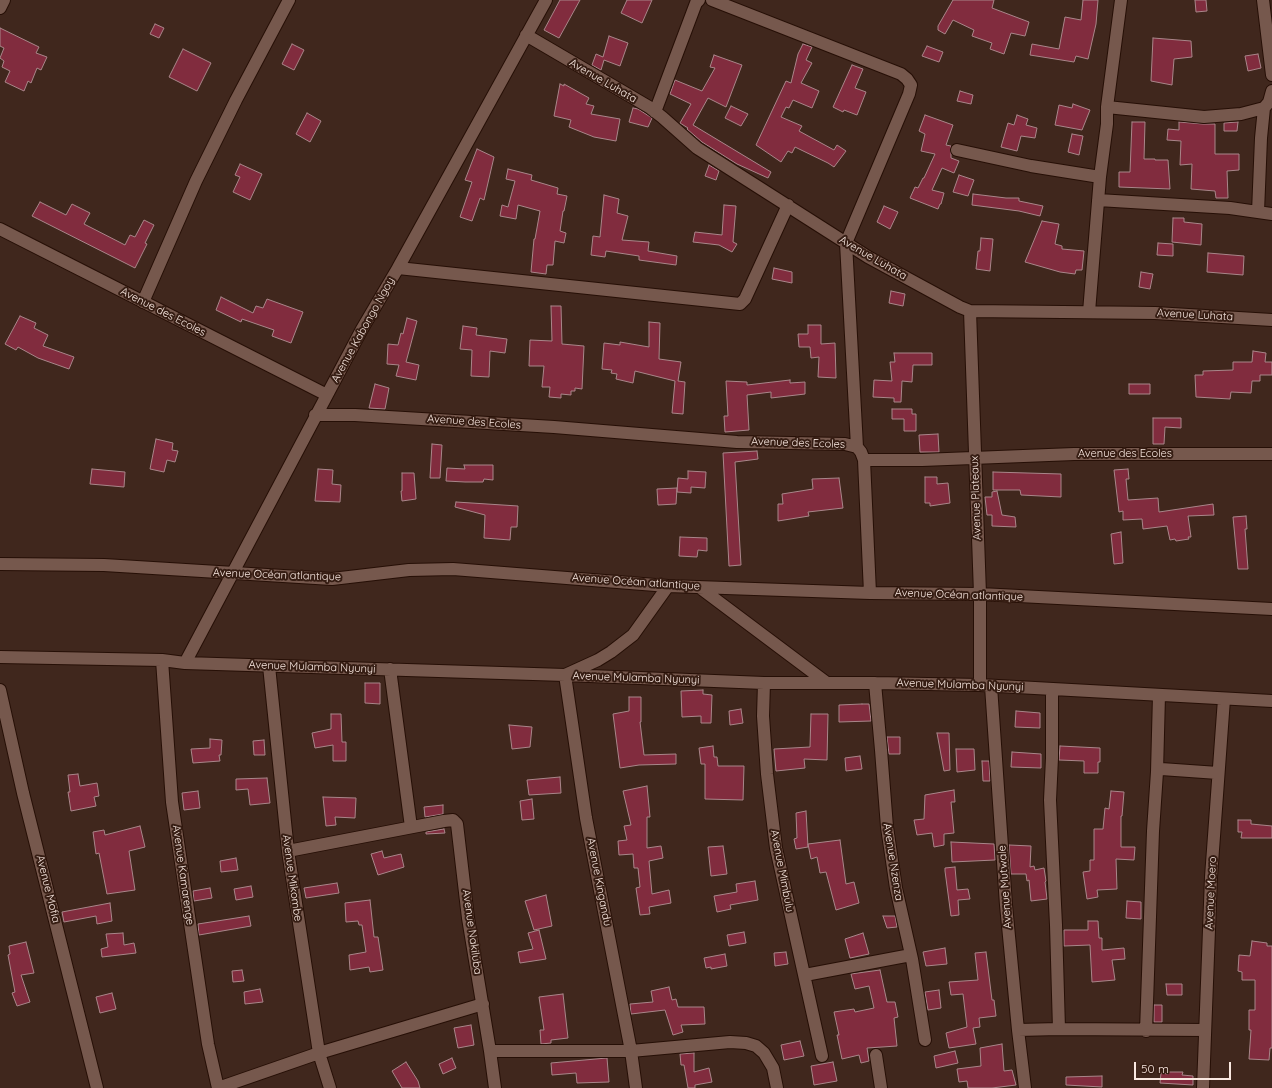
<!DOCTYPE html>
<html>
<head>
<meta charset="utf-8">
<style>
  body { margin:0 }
  #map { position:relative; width:1272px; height:1088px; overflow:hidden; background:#40271d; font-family:Quicksand,sans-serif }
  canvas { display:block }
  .scale { position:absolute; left:1134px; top:1062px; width:97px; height:18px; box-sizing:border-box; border:2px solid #f9e8e1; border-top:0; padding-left:5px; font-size:12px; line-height:14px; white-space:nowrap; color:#f9e8e1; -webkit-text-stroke:3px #361d13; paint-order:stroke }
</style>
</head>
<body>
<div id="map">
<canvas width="1272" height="1088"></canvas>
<div class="scale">50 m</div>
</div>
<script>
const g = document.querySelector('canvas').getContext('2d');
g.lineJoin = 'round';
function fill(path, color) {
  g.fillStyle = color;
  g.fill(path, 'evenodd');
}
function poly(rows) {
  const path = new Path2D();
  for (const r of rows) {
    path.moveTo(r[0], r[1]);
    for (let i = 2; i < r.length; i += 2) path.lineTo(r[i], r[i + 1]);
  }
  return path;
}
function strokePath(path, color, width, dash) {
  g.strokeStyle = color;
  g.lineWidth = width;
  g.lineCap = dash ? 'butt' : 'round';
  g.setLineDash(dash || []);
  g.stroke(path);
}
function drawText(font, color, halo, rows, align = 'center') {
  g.font = font + ' Quicksand,sans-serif';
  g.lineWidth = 4;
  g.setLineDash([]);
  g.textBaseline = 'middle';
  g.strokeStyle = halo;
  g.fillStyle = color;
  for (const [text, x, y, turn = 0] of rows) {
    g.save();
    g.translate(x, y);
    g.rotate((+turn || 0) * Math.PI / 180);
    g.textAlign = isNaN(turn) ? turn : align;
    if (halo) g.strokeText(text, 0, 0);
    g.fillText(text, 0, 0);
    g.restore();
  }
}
const building = poly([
  [560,0,580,0,559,38,544,30,560,0],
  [627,0,652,0,642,23,621,13,627,0],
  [953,0,994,0,992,8,1029,22,1025,36,1011,33,1004,54,990,49,992,43,972,36,974,30,953,20,945,34,938,30,938,26,953,0],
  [1083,0,1098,0,1096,24,1088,59,1076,56,1074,62,1030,55,1032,44,1059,49,1065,17,1081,20,1083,0],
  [1195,0,1206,0,1207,11,1196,12,1195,0],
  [155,24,164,28,159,38,150,34,155,24],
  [0,28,39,47,36,53,47,57,41,70,37,68,31,83,28,81,24,91,5,82,10,71,2,67,4,61,0,58,4,48,0,46,0,28],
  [609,36,628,43,620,66,604,60,601,70,592,65,596,54,603,57,609,36],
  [1153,38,1191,41,1192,57,1174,59,1172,85,1151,81,1153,38],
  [292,44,304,50,294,70,282,64,292,44],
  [803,44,812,47,806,60,812,63,801,83,819,91,812,108,793,100,789,108,786,107,781,117,802,126,799,131,834,150,837,145,846,151,834,167,828,163,795,147,792,153,788,151,781,162,756,145,786,81,791,83,798,54,803,44],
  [927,46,943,52,939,62,922,56,927,46],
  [183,49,211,63,197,91,169,77,183,49],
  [1258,54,1261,68,1248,71,1245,56,1258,54],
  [714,55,742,65,726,107,708,98,693,125,771,172,768,178,737,164,702,142,687,129,688,128,680,123,691,104,670,94,675,80,702,91,715,68,710,67,714,55],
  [852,65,863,69,855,88,866,92,857,115,844,110,843,112,833,107,852,65],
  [560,84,564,86,564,84,589,98,586,104,594,106,591,114,620,119,616,141,594,137,569,127,571,120,554,116,560,84],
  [960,91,973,95,971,104,957,101,960,91],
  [1073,104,1090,110,1082,130,1055,125,1059,105,1072,108,1073,104],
  [731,106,748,114,741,126,725,118,731,106],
  [633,108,638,109,652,118,648,127,629,122,633,108],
  [307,113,321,121,310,142,296,134,307,113],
  [925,115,953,125,946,145,951,146,951,158,959,161,954,173,942,168,932,190,944,193,941,204,940,204,938,209,910,198,915,187,918,188,923,178,924,178,935,154,921,151,925,134,919,131,925,115],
  [1017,115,1028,119,1026,125,1037,128,1035,138,1021,136,1017,151,1001,147,1008,123,1014,125,1017,115],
  [1132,122,1145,122,1144,159,1155,159,1155,160,1168,160,1170,189,1119,187,1119,172,1130,172,1132,122],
  [1179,122,1203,124,1215,124,1215,154,1239,154,1239,170,1227,171,1228,198,1216,198,1215,191,1191,189,1192,164,1180,165,1181,141,1167,140,1168,129,1179,130,1179,122],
  [1238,122,1237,131,1224,131,1224,123,1238,122],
  [1072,134,1083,136,1079,155,1068,152,1072,134],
  [477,149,494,157,484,200,480,198,472,221,460,217,472,182,465,180,477,149],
  [240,164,262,174,250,200,233,192,240,177,235,175,240,164],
  [709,165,719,171,716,180,705,176,709,165],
  [508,169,532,175,531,180,558,188,557,194,567,196,564,211,563,211,560,231,566,233,564,243,555,241,553,265,547,265,546,274,531,272,534,239,535,239,540,211,518,205,516,219,500,216,502,205,508,207,515,181,506,179,508,169],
  [959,175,974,180,968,196,953,192,959,175],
  [973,194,1006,198,1019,198,1019,201,1043,206,1040,216,1019,211,972,205,973,194],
  [604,195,619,199,617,213,628,216,622,240,649,242,648,251,677,256,676,265,639,260,639,256,606,251,605,257,591,255,593,236,600,237,604,195],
  [40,202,66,215,72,204,90,213,84,224,125,245,130,235,135,237,144,220,154,225,145,243,147,244,135,268,32,216,40,202],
  [724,205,736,206,733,242,737,244,732,252,719,245,693,242,695,232,722,235,724,205],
  [884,206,898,212,890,229,877,222,884,206],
  [1173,218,1184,218,1184,222,1202,224,1201,245,1172,242,1173,218],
  [1042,221,1059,224,1055,244,1062,246,1062,249,1084,251,1082,270,1076,270,1075,274,1060,272,1025,262,1042,221],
  [981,238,993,239,990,271,976,269,978,251,980,251,981,238],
  [1158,243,1173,244,1173,256,1157,255,1158,243],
  [1208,253,1244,256,1243,275,1207,272,1208,253],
  [774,268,792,272,792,283,772,279,774,268],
  [1141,272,1153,274,1150,289,1139,287,1141,272],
  [891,291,905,294,903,306,889,303,891,291],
  [221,297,253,313,256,306,263,308,267,299,303,312,291,343,272,336,274,330,242,319,241,322,216,310,221,297],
  [551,306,561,306,562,344,584,346,582,389,575,388,575,391,571,391,571,395,561,394,561,398,549,397,550,387,542,387,544,366,529,366,530,340,552,341,551,306],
  [20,316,36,323,34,328,48,335,43,346,74,357,69,369,38,358,18,347,16,350,5,344,20,316],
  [407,318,417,321,406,362,419,365,416,380,396,376,399,365,387,364,388,344,398,345,401,333,403,334,407,318],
  [649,322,660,323,659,359,681,362,678,381,685,382,683,414,672,413,675,381,635,371,633,383,616,379,617,374,611,373,612,370,602,369,604,343,620,345,620,342,649,347,649,322],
  [808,325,821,325,821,344,835,343,836,378,818,377,819,357,811,358,810,347,799,347,798,334,808,334,808,325],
  [463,326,477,328,476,335,507,339,505,353,490,351,489,377,471,376,472,350,460,349,463,326],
  [1253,351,1266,353,1265,362,1272,362,1272,375,1260,375,1260,381,1252,381,1251,393,1231,392,1230,399,1196,397,1195,375,1203,375,1203,371,1233,370,1233,362,1252,362,1253,351],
  [894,353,932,353,932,365,913,365,912,382,902,381,901,402,894,402,894,398,873,397,874,380,892,381,890,362,895,362,894,353],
  [790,380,790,383,805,382,805,394,771,398,771,392,747,395,749,430,725,432,724,416,728,416,726,381,747,382,747,385,790,380],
  [375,384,389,388,385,409,369,408,375,384],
  [1129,384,1150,384,1150,394,1129,394,1129,384],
  [892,409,912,409,912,414,916,414,916,431,904,431,904,419,892,419,892,409],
  [1153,418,1181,418,1181,428,1165,427,1164,444,1153,444,1153,418],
  [938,434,939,452,920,452,919,435,938,434],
  [156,439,173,443,172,450,178,451,175,462,167,460,164,472,150,469,156,439],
  [432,444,442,445,440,478,430,478,432,444],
  [757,451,758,459,735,462,741,565,729,566,723,453,757,451],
  [464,465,493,465,493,480,484,479,483,482,465,482,446,481,447,468,465,469,464,465],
  [92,469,125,472,124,487,90,484,92,469],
  [318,469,333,470,332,484,341,485,340,502,315,501,318,469],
  [1128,469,1129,479,1126,479,1128,500,1158,498,1159,512,1213,504,1214,515,1188,516,1191,537,1188,537,1189,539,1176,541,1175,539,1170,540,1167,526,1143,529,1142,519,1123,520,1123,511,1119,512,1114,470,1128,469],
  [688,471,706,472,705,488,691,487,691,493,677,492,678,478,688,479,688,471],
  [993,472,1061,474,1061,497,1021,495,1020,490,993,490,993,472],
  [402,473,414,473,416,499,402,501,401,491,402,491,402,473],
  [925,477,937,477,937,484,948,483,950,503,930,506,930,503,925,503,925,477],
  [839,478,843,508,808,512,809,516,778,521,778,504,783,504,782,494,813,489,812,479,839,478],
  [677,488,676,504,658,505,657,489,677,488],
  [997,491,1002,515,1015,517,1016,527,992,526,992,515,987,515,985,497,992,497,992,492,997,491],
  [456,502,518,506,517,527,511,527,510,540,484,538,485,515,455,507,456,502],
  [1246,516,1247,529,1245,529,1248,569,1238,569,1233,517,1246,516],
  [1121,532,1123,563,1114,564,1111,534,1121,532],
  [680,537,707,538,707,551,698,550,697,557,679,556,680,537],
  [365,683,380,683,380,704,365,703,365,683],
  [703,690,703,694,712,695,711,723,701,723,701,716,682,717,681,691,703,690],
  [629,697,641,697,641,722,640,722,644,755,676,754,676,764,639,765,620,768,613,714,629,711,629,697],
  [862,704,869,704,871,721,839,722,839,705,862,704],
  [741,709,743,723,730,725,729,711,741,709],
  [1016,711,1040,713,1040,728,1015,727,1016,711],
  [331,714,341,714,342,742,346,742,346,761,333,761,333,745,315,748,312,733,331,729,331,714],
  [811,714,828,714,827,760,804,759,805,768,776,771,774,749,810,747,811,714],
  [509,725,532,727,530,747,512,749,509,725],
  [937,733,949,733,950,770,944,771,937,733],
  [887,737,900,737,900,754,889,754,887,737],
  [210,739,222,740,221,755,219,755,220,761,193,763,191,749,210,748,210,739],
  [264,740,265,755,254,755,253,741,264,740],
  [713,746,714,757,717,757,718,766,744,766,743,800,705,799,705,764,701,764,699,748,713,746],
  [1060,746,1100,748,1100,762,1098,762,1098,773,1084,773,1084,761,1059,760,1060,746],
  [956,749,974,749,975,770,957,772,956,749],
  [1012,752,1041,754,1041,768,1011,767,1012,752],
  [860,756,862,769,846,771,845,758,860,756],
  [982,761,989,761,990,781,983,781,982,761],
  [78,774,80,786,97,783,99,796,94,797,96,806,71,811,68,792,70,792,68,775,78,774],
  [560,777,561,793,529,795,527,780,560,777],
  [267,778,270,803,250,805,248,789,236,790,236,779,267,778],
  [647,786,650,817,647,817,647,848,661,846,663,858,649,861,652,894,669,890,671,903,649,907,650,914,640,915,636,888,640,887,638,868,634,868,633,854,619,855,618,841,627,840,624,826,631,825,623,791,647,786],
  [954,790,955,802,951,802,954,833,944,834,944,845,934,847,932,833,917,835,914,820,924,819,925,795,954,790],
  [198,791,200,808,184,810,182,793,198,791],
  [1111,791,1124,792,1122,816,1121,816,1121,847,1135,847,1134,860,1116,859,1117,889,1097,890,1098,897,1087,899,1083,872,1090,871,1090,860,1094,860,1094,829,1103,829,1105,808,1109,809,1111,791],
  [323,797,356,798,355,818,335,817,336,825,326,826,323,797],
  [532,799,534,819,522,820,520,801,532,799],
  [443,805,443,814,425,817,424,807,443,805],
  [806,811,808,847,796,849,794,839,797,838,796,813,806,811],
  [1238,820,1251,820,1251,824,1272,826,1272,838,1241,838,1242,832,1238,832,1238,820],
  [140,826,145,847,129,851,135,890,107,894,99,853,96,854,93,832,104,830,105,835,140,826],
  [444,829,445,833,426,834,426,832,444,829],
  [840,840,846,884,854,882,859,903,836,910,826,872,820,873,817,857,811,859,808,844,840,840],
  [951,842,994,844,995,860,952,862,951,842],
  [1009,845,1031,846,1030,867,1034,866,1035,870,1044,868,1046,881,1045,882,1047,899,1031,901,1029,880,1027,881,1026,874,1011,874,1009,845],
  [723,846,727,874,711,876,708,847,723,846],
  [382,851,384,858,401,854,404,867,378,875,371,854,382,851],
  [236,858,238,870,221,872,220,861,236,858],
  [955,867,957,890,968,889,970,899,958,900,959,915,951,916,945,871,945,868,955,867],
  [755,881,758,900,730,905,731,909,717,912,714,896,737,892,736,884,755,881],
  [337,883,339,893,306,898,304,888,337,883],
  [251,886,253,897,236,900,234,889,251,886],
  [210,888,212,898,194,901,193,891,210,888],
  [546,895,552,926,534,930,525,901,546,895],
  [370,900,374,937,378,937,383,970,370,972,369,967,350,970,349,955,366,952,362,925,359,925,358,921,346,922,345,903,370,900],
  [1127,901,1141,902,1141,919,1126,918,1127,901],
  [110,903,112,921,97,924,96,916,64,922,62,912,110,903],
  [249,916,251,926,199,935,198,924,249,916],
  [883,916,895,916,897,927,887,928,883,916],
  [1088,921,1098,921,1099,938,1102,938,1102,950,1124,948,1125,959,1112,960,1115,980,1092,982,1090,945,1064,946,1064,930,1088,930,1088,921],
  [539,930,546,959,520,963,518,952,533,949,528,933,539,930],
  [744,932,746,943,729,946,727,935,744,932],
  [123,933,124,945,134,943,136,953,102,957,101,949,108,947,106,934,123,933],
  [863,933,869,954,850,958,845,939,863,933],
  [1252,941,1267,943,1267,946,1272,946,1272,1048,1270,1048,1269,1060,1249,1059,1251,1030,1249,1030,1249,1010,1255,1010,1255,980,1242,980,1242,972,1238,971,1239,955,1250,956,1252,941],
  [26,942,34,973,21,975,30,1002,17,1006,12,993,15,992,8,955,10,954,9,946,26,942],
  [945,948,947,964,926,966,923,952,945,948],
  [786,952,788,964,775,966,774,953,786,952],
  [986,952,992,1000,994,1000,996,1016,979,1018,980,1027,973,1028,976,1044,949,1048,946,1033,967,1027,963,994,951,995,949,982,978,980,975,953,986,952],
  [725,954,727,966,711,969,711,967,706,968,704,958,725,954],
  [242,970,244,981,233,982,232,971,242,970],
  [880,970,887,1002,895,1002,898,1017,894,1018,897,1046,867,1048,869,1061,861,1063,859,1055,842,1059,837,1035,839,1035,834,1012,854,1009,855,1012,874,1008,869,986,855,989,851,974,880,970],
  [1166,984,1182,984,1182,995,1167,995,1166,984],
  [669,987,672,1000,676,999,678,1007,704,1007,705,1024,681,1025,683,1032,673,1035,665,1010,631,1014,630,1004,653,1002,651,991,669,987],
  [260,989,263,1002,245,1004,244,992,260,989],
  [939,990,941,1008,928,1010,925,992,939,990],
  [112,993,116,1009,100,1013,96,997,112,993],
  [563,994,568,1038,551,1040,551,1043,541,1044,540,1030,544,1030,539,997,563,994],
  [1154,1005,1162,1005,1162,1022,1154,1022,1154,1005],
  [471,1025,474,1045,458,1048,454,1028,471,1025],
  [800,1041,804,1056,784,1060,781,1045,800,1041],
  [1002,1044,1004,1071,1012,1070,1016,1085,992,1088,968,1088,967,1081,959,1082,957,1069,981,1066,980,1048,1002,1044],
  [955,1051,958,1063,936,1068,934,1056,955,1051],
  [694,1053,694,1072,709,1068,712,1082,695,1085,695,1088,688,1088,684,1065,681,1065,680,1054,694,1053],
  [452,1058,456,1068,443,1074,439,1064,452,1058],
  [607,1058,609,1082,577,1083,576,1073,552,1075,551,1063,607,1058],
  [406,1062,418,1081,420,1088,402,1088,392,1071,406,1062],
  [833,1062,837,1081,814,1085,811,1066,833,1062],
  [1168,1072,1183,1072,1182,1075,1193,1076,1193,1085,1160,1083,1161,1073,1168,1074,1168,1072],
  [1102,1076,1102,1087,1066,1085,1066,1077,1102,1076]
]);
const minor = poly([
  [712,0,901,74,907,79,911,85,909,94,846,243,857,447],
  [1263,0,1272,75],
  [0,8,4,0],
  [526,35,649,107,662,117,697,148,868,257,960,307,970,311,1155,313,1272,320],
  [1107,107,1204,117,1241,114,1264,108],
  [655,112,696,3,699,0],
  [957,150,1031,166,1100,177],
  [1098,200,1230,208,1272,214],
  [1258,212,1261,138,1264,108,1269,102,1272,91],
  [0,229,327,395],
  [398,268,740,304,745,299,788,205],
  [143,302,196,181,236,100,289,0],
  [970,311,980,594,980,685],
  [1089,312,1100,177,1107,124,1107,107,1121,0],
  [315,415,355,415,554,427,737,442,845,444,857,447,861,452,864,460,922,460,1074,454,1272,454],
  [864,460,870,593],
  [0,564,104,565,332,579,409,570,453,569,668,586,870,593,980,594,1272,609],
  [699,587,827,683],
  [0,657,162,660,185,663,565,675,764,683,875,683,980,685,1272,701],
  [162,660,172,802,208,1044,218,1088],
  [185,663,362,329,398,268,546,0],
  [269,666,288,851,319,1053,330,1088],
  [390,669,411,827],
  [764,683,763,716,767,774,776,848,822,1056],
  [875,683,881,750,887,827,896,888,912,959,925,1040],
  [991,686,1006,905,1018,1030,1025,1088],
  [1052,689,1052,758,1050,800,1056,925,1059,1029],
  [0,690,23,793,97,1088],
  [1157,772,1161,769,1218,773],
  [288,851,444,821,453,820,457,824,468,918,490,1051,495,1088],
  [805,975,911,955],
  [1018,1030,1059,1029,1205,1030],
  [1146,1031,1153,831,1157,772,1159,695],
  [490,1051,631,1051,730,1042,746,1043,756,1046,764,1053,773,1068,777,1088],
  [876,1055,881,1088],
  [218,1088,319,1053,483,1004],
  [636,1088,631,1051,586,818,565,675,598,660,611,652,633,635,668,586],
  [1203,1088,1211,877,1224,699]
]);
const streetNames = [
  ["Avenue Luhata",603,81,30],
  ["Avenue Luhata",873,258,30],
  ["Avenue des Ecoles",163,312,27],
  ["Avenue Luhata",1195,315,3],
  ["Avenue Kabongo Ngoy",363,330,-61],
  ["Avenue des Ecoles",474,422,4],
  ["Avenue des Ecoles",798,443,2],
  ["Avenue des Ecoles",1125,454],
  ["Avenue Plateaux",976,498,-92],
  ["Avenue Océan atlantique",277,575,2],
  ["Avenue Océan atlantique",636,582,4],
  ["Avenue Océan atlantique",959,595,2],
  ["Avenue Mulamba Nyunyi",312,667,2],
  ["Avenue Mulamba Nyunyi",636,678,2],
  ["Avenue Mulamba Nyunyi",960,685,2],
  ["Avenue Nzenza",893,862,81],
  ["Avenue Mimbulu",782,871,79],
  ["Avenue Kamarenge",183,875,82],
  ["Avenue Mikombe",292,878,82],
  ["Avenue Kingandu",599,882,79],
  ["Avenue Mutwale",1005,887,-94],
  ["Avenue Mofia",48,889,76],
  ["Avenue Moero",1211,893,-87],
  ["Avenue Nakiluba",472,932,82]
];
fill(building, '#812c3e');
strokePath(building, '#a9868a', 1);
strokePath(minor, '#260f06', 14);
strokePath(minor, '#76584d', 12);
drawText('11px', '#f9e8e1', '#361d13', streetNames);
</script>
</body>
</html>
